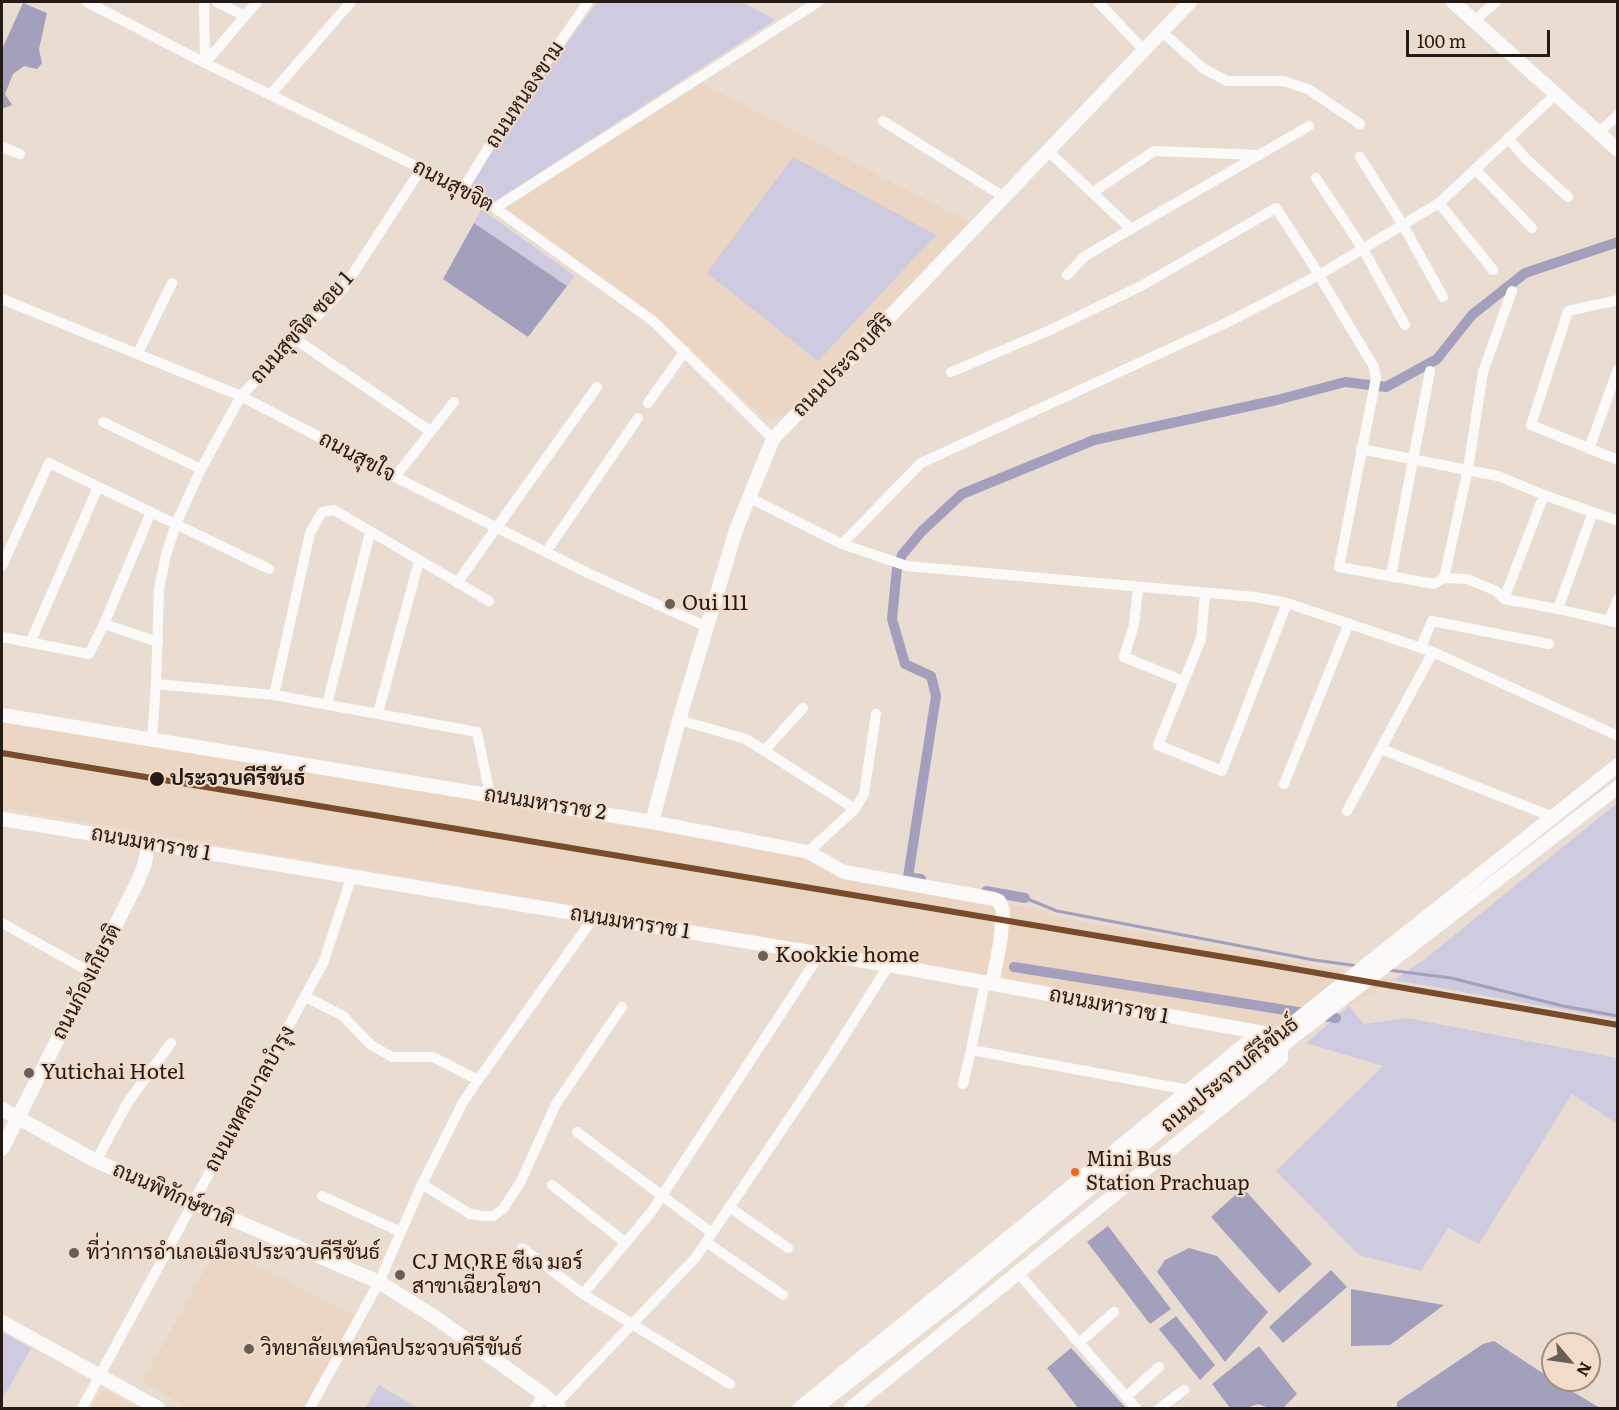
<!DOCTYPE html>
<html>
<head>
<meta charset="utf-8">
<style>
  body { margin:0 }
  #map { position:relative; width:1619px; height:1410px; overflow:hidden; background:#e9ddd2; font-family:Literata,serif }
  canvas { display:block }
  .frame { position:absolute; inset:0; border:3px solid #231b14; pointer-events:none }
  .north { position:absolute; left:1541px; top:1332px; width:60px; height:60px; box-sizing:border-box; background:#f2dcc9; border:2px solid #9f8f81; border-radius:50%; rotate:119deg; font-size:16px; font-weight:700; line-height:24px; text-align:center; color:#231b14 }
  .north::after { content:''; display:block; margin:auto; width:21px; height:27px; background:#685f56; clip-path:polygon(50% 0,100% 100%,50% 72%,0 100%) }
  .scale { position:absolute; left:1406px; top:30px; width:144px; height:27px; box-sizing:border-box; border:3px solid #231b14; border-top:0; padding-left:8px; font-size:18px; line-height:21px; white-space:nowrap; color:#231b14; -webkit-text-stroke:4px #f2dcc9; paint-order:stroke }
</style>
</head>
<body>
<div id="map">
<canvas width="1619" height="1410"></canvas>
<div class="frame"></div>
<div class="north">N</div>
<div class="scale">100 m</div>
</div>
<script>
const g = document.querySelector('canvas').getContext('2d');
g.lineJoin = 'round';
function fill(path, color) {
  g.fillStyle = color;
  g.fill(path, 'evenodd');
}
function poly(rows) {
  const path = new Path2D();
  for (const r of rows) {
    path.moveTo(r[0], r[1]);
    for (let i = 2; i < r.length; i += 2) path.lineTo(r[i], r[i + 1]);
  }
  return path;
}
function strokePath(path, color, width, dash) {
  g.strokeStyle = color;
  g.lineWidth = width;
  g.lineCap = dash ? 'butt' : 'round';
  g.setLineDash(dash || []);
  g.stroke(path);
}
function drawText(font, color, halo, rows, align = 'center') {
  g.font = font + ' Literata,Sarabun,serif';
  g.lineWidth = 4.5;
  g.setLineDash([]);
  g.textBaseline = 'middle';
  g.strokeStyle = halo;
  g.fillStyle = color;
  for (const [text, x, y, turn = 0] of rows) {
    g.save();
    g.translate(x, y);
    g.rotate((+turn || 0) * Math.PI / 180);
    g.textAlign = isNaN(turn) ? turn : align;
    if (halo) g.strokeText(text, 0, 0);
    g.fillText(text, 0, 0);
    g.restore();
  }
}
const built = poly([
  [701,83,969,222,787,415,764,418,652,313,506,208],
  [2,721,799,855,841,877,1035,908,1060,917,1394,980,1349,1006,1271,1029,734,933,2,808],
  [218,1246,355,1315,304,1408,189,1408,142,1382],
  [102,1389,138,1408,91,1408]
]);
const green = poly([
  [597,2,742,2,775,20,494,202,471,187,502,131],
  [793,157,936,235,818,361,707,273],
  [481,209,575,276,567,286,474,223],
  [1617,803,1617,1019,1394,980,1425,959],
  [1349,1006,1364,1024,1407,1018,1617,1058,1617,1124,1572,1094,1479,1244,1448,1228,1421,1271,1359,1255,1276,1171,1383,1066,1306,1043],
  [2,1332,31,1348,2,1400],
  [379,1385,418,1408,365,1408]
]);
const water = poly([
  [23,3,47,13,39,49,42,63,37,69,24,66,13,74,5,94,12,105,2,109,2,49],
  [474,223,567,286,528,337,443,279],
  [1243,1188,1312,1264,1279,1293,1211,1217],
  [1108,1226,1171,1309,1150,1324,1087,1242],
  [1189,1248,1217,1256,1268,1312,1225,1362,1157,1272,1165,1260],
  [1331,1270,1347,1287,1283,1343,1269,1327],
  [1351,1289,1444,1305,1390,1345,1351,1346],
  [1176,1316,1215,1365,1200,1380,1159,1329],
  [1494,1341,1553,1380,1600,1408,1397,1408,1397,1402,1483,1344],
  [1259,1346,1297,1394,1283,1408,1269,1408,1258,1404,1246,1408,1230,1408,1212,1384],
  [1071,1348,1126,1408,1078,1408,1047,1368]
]);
const stream = poly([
  [1025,898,1057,911,1314,960,1358,966],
  [1388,970,1451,978,1563,1006,1618,1016]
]);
const canal = poly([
  [921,879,908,877,936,696,931,676,905,664,892,619,897,568,902,555,922,531,962,494,1094,440,1277,400,1345,382,1386,387,1437,359,1472,315,1525,273,1618,242],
  [986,891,1025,898],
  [1014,967,1336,1018]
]);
const street = poly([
  [87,2,205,63,463,189,495,208,653,321,773,439],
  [204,2,205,63],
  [217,2,245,16],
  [1098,2,1144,50],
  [1474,21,1496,2],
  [1161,31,1204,69,1227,81,1283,81,1308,89,1360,124],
  [205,63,257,2],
  [270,95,351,2],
  [883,121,1004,197],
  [1598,133,1618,115],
  [1508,138,1526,159,1568,197],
  [2,147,20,154],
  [1048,151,1131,229,1309,126],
  [1360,157,1403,225,1443,297],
  [1475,169,1532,228],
  [1316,178,1363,249,1405,325],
  [463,189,500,129,588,2],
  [1093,192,1154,151,1260,155],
  [1439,203,1493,270],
  [495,208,818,2],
  [1067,275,1085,256,1131,229],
  [2,299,241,396,395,477,590,574,707,627],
  [1618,300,1568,311,1531,425,1618,460],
  [295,339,430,431],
  [138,353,172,283],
  [951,372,1048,331,1143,285,1276,208,1311,262,1374,367,1376,378,1339,567,1434,584,1444,578,1467,579,1496,591,1504,599],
  [648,403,685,351],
  [103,422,201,469],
  [1361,449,1498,476,1544,495,1618,521],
  [1589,449,1618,369],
  [395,477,454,402],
  [1544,495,1504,599,1558,609,1618,623],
  [748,497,842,544,907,566,1255,597,1287,603,1433,652,1618,736],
  [151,512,104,624,158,642],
  [842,544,921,463,1226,323,1319,275,1439,203,1555,95],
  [546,552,638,418],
  [2,566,49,463,269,569],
  [1391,575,1430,371],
  [1444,578,1468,469,1483,372,1512,291],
  [457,583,597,387],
  [1138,588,1134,625,1124,657,1183,681],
  [1205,594,1201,639,1158,745,1222,771,1287,603],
  [1558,609,1593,512],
  [1609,621,1618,599],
  [2,637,89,654,104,624],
  [30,643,98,487],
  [1421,647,1432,621,1549,644],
  [156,684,274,695,477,732,490,795],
  [274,695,310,533,322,512,334,510,489,601],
  [327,704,370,533],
  [378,713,419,561],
  [679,720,746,739,855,809],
  [152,738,156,684,159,589,166,555,176,524,201,469,241,396,343,289,421,169],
  [1381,749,1553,817],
  [764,751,803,708],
  [1284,784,1349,623],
  [1347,811,1433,652],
  [808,852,855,809,864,794,876,714],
  [2,923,92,973],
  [985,982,971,1050,1189,1090],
  [306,997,343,1016,371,1045,392,1057,433,1057,478,1080],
  [963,1084,971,1050],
  [577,1132,712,1233],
  [96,1161,128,1102,171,1043],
  [422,1184,470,1214,483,1216,493,1216,503,1209,520,1183,556,1104,622,1007],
  [552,1185,626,1243],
  [322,1196,401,1232],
  [729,1207,788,1248],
  [706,1242,783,1295],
  [522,1248,583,1294,730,1384],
  [1018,1273,1136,1408],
  [583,1294,652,1211,820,954],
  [1079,1343,1114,1312],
  [1126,1397,1159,1367],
  [555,1405,696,1257,832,1055,889,965],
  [82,1408,324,961,351,878],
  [310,1408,379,1282,422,1184,463,1102,478,1080,594,917],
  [535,1408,543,1394],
  [1160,1408,1184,1390]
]);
const secondary = poly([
  [1453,2,1618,150],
  [2,715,652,822,808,852,844,872,994,899,999,901,1003,911,1000,944,992,984],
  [2,819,889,965,1269,1034,1281,1046,1281,1058,1252,1083,851,1408],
  [652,822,679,720,736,530,773,439,1190,2],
  [1206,1104,1618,787],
  [2,1109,96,1161,379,1282,436,1318,543,1394,559,1408],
  [2,1149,138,881,145,863,148,844],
  [2,1322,158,1408],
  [800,1408,1258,1034],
  [815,1408,952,1302,1219,1082,1618,765]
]);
const rail1 = poly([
  [2,753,1254,962,1618,1025]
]);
const markers = [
  [670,604,6,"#685f56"],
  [157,779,8,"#231b14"],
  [763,956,6,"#685f56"],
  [29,1073,6,"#685f56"],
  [1075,1172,5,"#f26522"],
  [74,1253,6,"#685f56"],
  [400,1275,6,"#685f56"],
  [249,1349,6,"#685f56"]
];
const busNames = [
  ["Mini Bus",1086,1160],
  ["Station Prachuap",1086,1184]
];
const streetNames = [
  ["ถนนหนองขาม",525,95,-56],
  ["ถนนสุขจิต",453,186,28],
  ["ถนนสุขจิต ซอย 1",302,328,-48],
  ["ถนนประจวบศิริ",843,366,-46],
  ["ถนนสุขใจ",357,457,28],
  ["ถนนมหาราช 2",545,804,9],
  ["ถนนมหาราช 1",151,844,10],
  ["ถนนมหาราช 1",630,923,9],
  ["ถนนก้องเกียรติ",87,982,-63],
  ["ถนนมหาราช 1",1109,1006,11],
  ["ถนนประจวบคีรีขันธ์",1230,1075,-39],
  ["ถนนเทศลบาลบำรุง",250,1099,-61],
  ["ถนนพิทักษ์ชาติ",173,1195,24]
];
const poiNames = [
  ["Oui 111",682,604],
  ["Kookkie home",775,956],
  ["Yutichai Hotel",41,1073],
  ["ที่ว่าการอำเภอเมืองประจวบคีรีขันธ์",86,1253],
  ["CJ MORE ซีเจ มอร์",412,1263],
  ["สาขาเฉี่ยวโอชา",412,1287],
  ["วิทยาลัยเทคนิคประจวบคีรีขันธ์",261,1349]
];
const stopNames = [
  ["ประจวบคีรีขันธ์",170,779]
];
fill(built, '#ebd6c4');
fill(green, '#cecadf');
fill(water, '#a2a0bd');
strokePath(stream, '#a2a0bd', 3);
strokePath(canal, '#a2a0bd', 10);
strokePath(street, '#fcfaf8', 10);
strokePath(secondary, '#fcfaf8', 14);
strokePath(rail1, '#7a4b2a', 6);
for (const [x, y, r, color] of markers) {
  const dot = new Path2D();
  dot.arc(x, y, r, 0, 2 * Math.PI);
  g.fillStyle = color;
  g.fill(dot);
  strokePath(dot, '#f2dcc9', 2);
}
drawText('20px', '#231b14', '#f2dcc9', busNames, 'left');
drawText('21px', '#231b14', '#f2dcc9', streetNames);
drawText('21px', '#231b14', '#f2dcc9', poiNames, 'left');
drawText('bold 21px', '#231b14', '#f2dcc9', stopNames, 'left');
</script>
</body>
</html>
